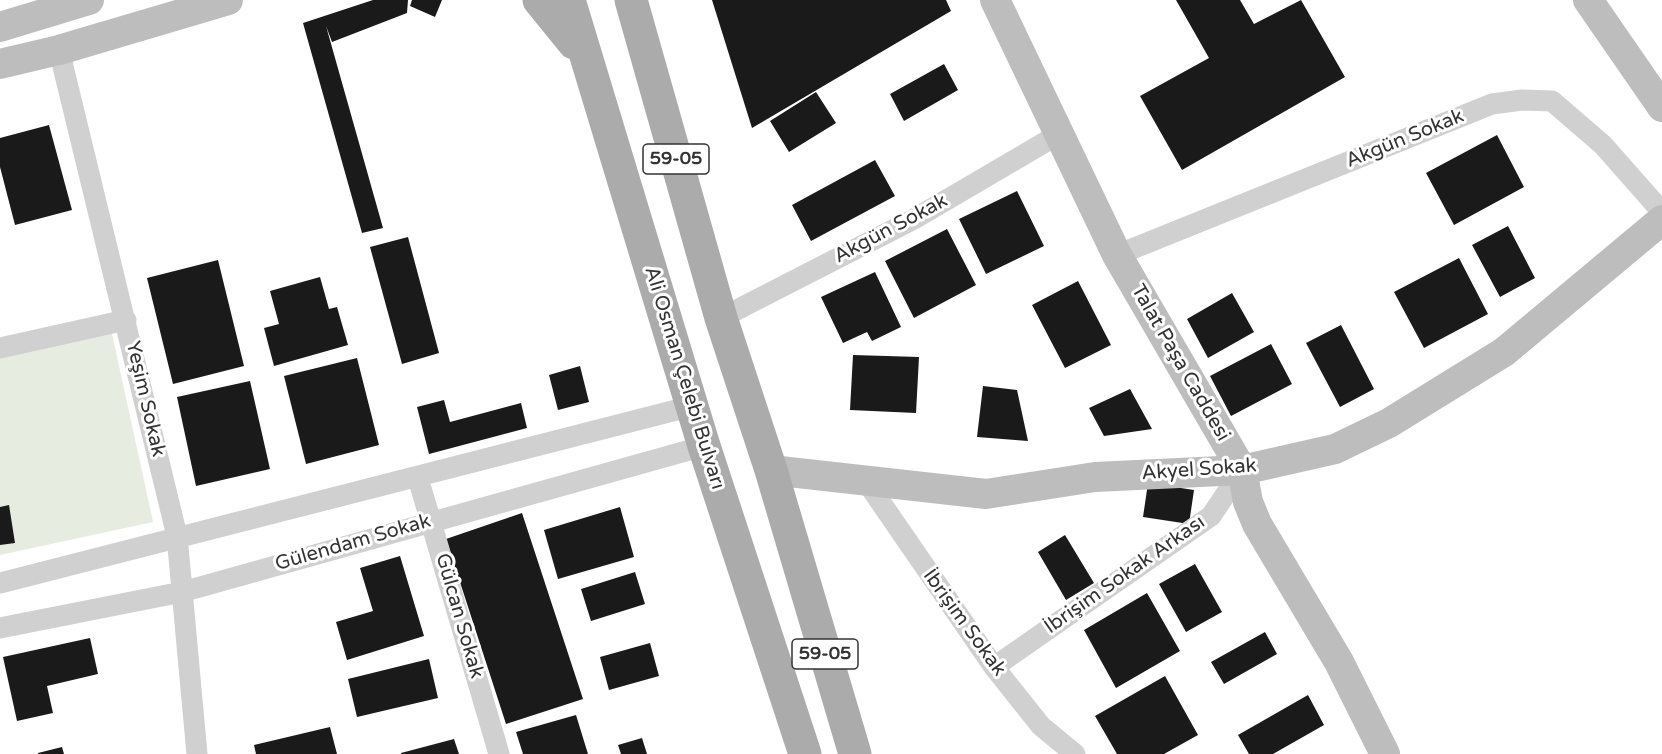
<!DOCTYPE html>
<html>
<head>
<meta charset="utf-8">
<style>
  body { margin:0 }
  canvas { display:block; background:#fff }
</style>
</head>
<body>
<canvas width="1662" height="754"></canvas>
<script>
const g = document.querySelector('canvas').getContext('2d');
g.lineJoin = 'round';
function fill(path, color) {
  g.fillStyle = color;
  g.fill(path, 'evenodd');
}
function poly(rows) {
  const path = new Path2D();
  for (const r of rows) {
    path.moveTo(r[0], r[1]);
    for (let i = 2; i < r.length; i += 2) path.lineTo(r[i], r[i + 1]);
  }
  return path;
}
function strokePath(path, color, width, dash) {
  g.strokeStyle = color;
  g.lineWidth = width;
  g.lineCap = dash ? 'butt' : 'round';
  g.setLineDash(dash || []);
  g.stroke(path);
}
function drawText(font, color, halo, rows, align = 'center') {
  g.font = font + ' "Varela Round",sans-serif';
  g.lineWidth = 6;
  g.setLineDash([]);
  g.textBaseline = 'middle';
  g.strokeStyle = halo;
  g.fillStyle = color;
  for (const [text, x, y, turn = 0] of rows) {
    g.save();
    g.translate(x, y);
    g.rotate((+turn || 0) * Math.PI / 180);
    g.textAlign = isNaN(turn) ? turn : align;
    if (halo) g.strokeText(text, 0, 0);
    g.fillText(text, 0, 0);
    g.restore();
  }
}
const green = poly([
  [111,329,153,522,0,555,0,353]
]);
const building = poly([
  [373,0,408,0,407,13,332,42,326,26,383,228,362,233,303,23],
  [412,0,442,0,435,17,410,6],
  [712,0,946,0,951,11,752,128],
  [1176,0,1240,0,1254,24,1301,0,1345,77,1182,170,1140,96,1209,58],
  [944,64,958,90,904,121,890,94],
  [816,92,836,123,789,152,770,121],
  [49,125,72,210,15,225,0,167,0,138],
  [1497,135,1524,187,1454,225,1426,173],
  [875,160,895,196,811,241,792,205],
  [1017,191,1044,246,986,274,959,219],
  [1508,226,1535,278,1500,297,1472,245],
  [947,229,976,285,914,318,885,261],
  [408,237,439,353,402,364,370,247],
  [1459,258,1488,314,1424,348,1394,292],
  [218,260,244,366,173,384,147,278],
  [875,272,901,327,872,341,867,332,843,343,821,297],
  [320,277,329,309,337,307,348,345,274,366,264,328,279,324,270,291],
  [1078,281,1111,345,1065,368,1032,305],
  [1232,293,1254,332,1208,358,1187,319],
  [1341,325,1374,389,1340,407,1306,343],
  [1271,344,1292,384,1231,416,1210,376],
  [853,355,919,357,916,413,850,410],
  [357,358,379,445,306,464,284,376],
  [580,366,589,402,558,410,549,375],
  [250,381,270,469,196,486,177,397],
  [983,386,1017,390,1028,441,977,437],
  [1130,389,1152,429,1104,436,1089,408],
  [444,400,450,422,521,403,527,428,429,454,417,407],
  [1148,483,1194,490,1189,524,1143,517],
  [9,505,15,543,0,545,0,507],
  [620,507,634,557,558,579,544,530],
  [522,513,583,699,506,724,446,539],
  [1065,535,1094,583,1066,600,1038,552],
  [400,556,424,636,347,660,336,622,373,611,360,568],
  [1195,564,1222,612,1186,632,1159,584],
  [635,572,645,604,591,621,581,589],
  [1147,593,1180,651,1116,688,1084,630],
  [1265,632,1277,654,1224,684,1211,662],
  [90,638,98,674,47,686,53,713,17,721,3,657],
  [650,643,659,676,609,690,600,657],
  [429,659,438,698,357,717,348,679],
  [1165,676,1198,735,1164,754,1117,754,1095,716],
  [1308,695,1324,725,1273,754,1249,754,1238,735],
  [576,715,588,754,523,754,516,732],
  [330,727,337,754,256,754,254,745],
  [642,738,647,754,621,754,618,745],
  [454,739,459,754,401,754,401,753],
  [62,747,64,754,38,754,38,753]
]);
const street = poly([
  [59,50,177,536,197,754],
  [1117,255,1492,104,1522,100,1552,101,1603,145,1662,212],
  [721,318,914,219,1059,134],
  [0,348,126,320],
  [418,478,499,754],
  [866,481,994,667,1041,726,1075,754],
  [0,583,692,406],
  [0,628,182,592,704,446],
  [994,667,1211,516,1242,470]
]);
const secondary = poly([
  [995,0,1117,255,1242,470,1248,502,1257,524,1339,662,1385,754],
  [1588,0,1662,107],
  [0,27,89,0],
  [0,64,59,50,228,0],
  [771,470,986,494,1095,477,1242,470,1335,449,1389,423,1504,352,1662,220]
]);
const primary = poly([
  [539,0,574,43],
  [569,0,704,446,805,754],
  [631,0,721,318,771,470,855,754]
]);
const shields = [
  [676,159,66],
  [825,654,66]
];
const shieldNames = [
  ["59-05",676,159],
  ["59-05",825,654]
];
const streetNames = [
  ["Akgün Sokak",1405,139,-22],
  ["Akgün Sokak",891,229,-28],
  ["Talat Paşa Caddesi",1180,363,60],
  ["Ali Osman Çelebi Bulvarı",684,378,73],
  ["Yeşim Sokak",145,399,77],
  ["Akyel Sokak",1199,470,-4],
  ["Gülendam Sokak",353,543,-16],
  ["İbrişim Sokak Arkası",1125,575,-35],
  ["Gülcan Sokak",459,616,74],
  ["İbrişim Sokak",964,623,54]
];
fill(green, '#e6ecdf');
fill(building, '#1a1a1a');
strokePath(street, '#d0d0d0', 21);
strokePath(secondary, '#bdbdbd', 30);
strokePath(primary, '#ababab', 33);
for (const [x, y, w] of shields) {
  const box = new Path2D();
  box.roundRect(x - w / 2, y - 15, w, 30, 4.5);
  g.fillStyle = '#fff';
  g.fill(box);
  strokePath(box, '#333', 1.5);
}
drawText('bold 18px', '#333', null, shieldNames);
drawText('20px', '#333', '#fff', streetNames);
</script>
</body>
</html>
